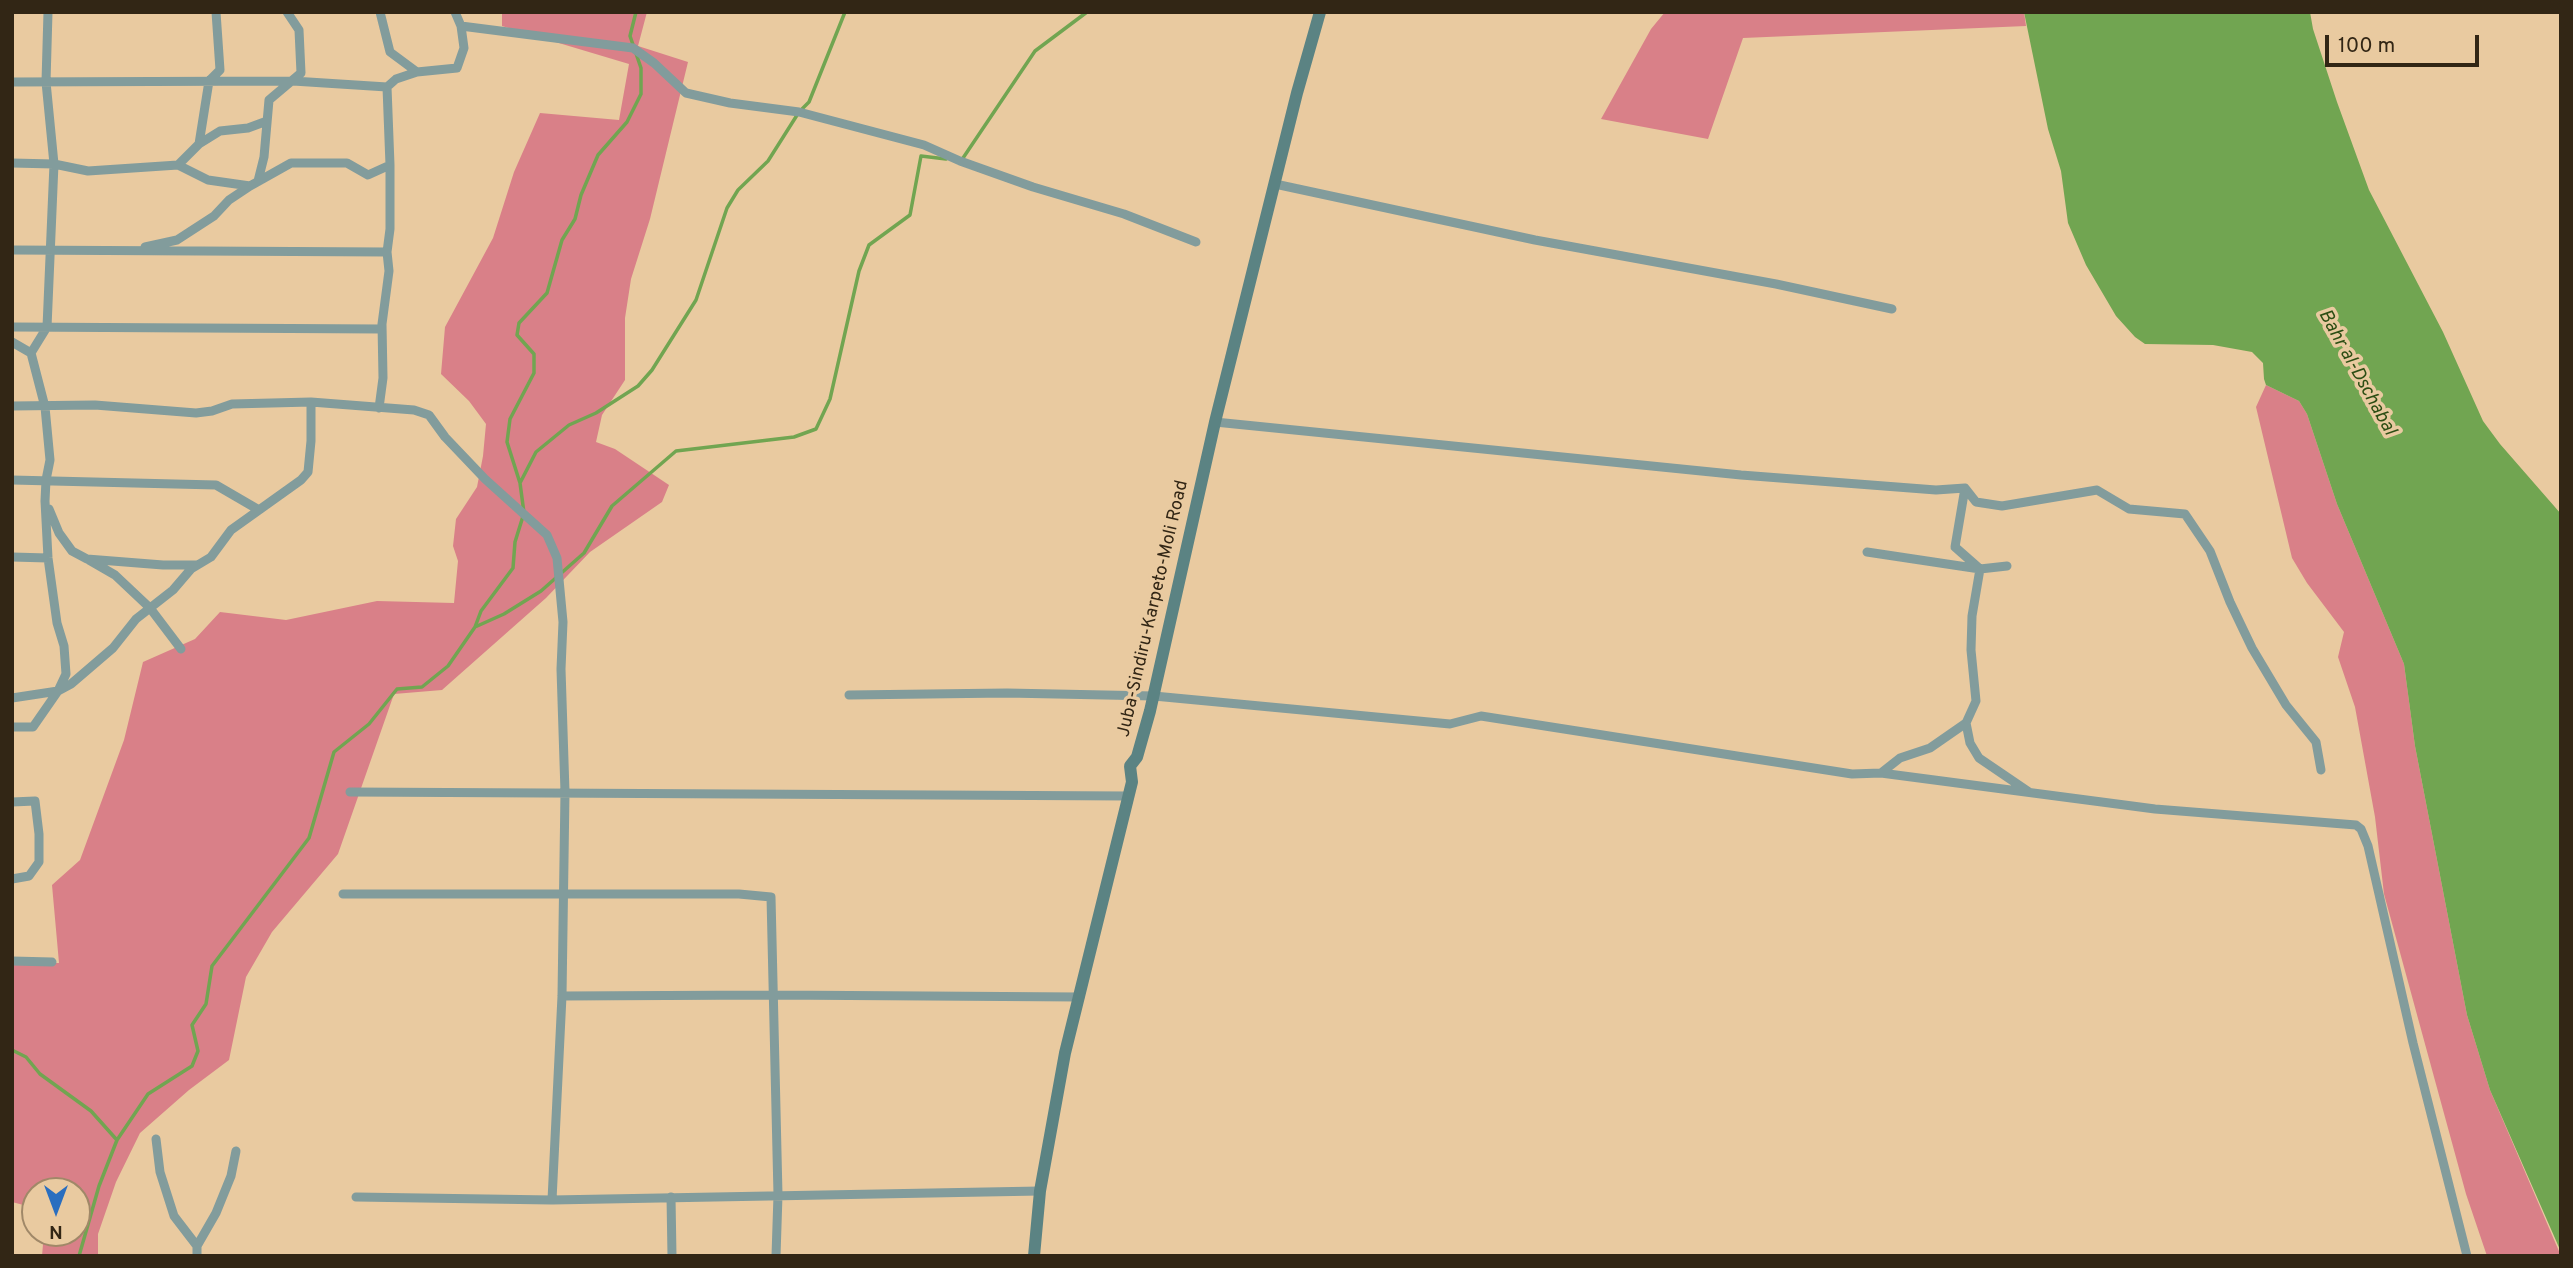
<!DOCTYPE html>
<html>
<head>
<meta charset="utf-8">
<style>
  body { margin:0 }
  #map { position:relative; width:2573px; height:1268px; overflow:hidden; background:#e9caa0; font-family:Overpass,sans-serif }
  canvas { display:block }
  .frame { position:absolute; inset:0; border:14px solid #322615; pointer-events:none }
  .north { position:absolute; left:21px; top:1177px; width:70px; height:70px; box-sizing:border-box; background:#e9caa0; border:2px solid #a08868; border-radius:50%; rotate:180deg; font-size:19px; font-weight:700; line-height:28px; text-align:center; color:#322615 }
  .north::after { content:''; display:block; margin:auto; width:24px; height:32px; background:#2a6ebf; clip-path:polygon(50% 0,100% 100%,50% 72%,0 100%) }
  .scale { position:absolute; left:2325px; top:35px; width:154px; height:32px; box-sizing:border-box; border:4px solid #322615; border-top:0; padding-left:9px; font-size:21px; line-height:24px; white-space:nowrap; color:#322615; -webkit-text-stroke:5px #e9caa0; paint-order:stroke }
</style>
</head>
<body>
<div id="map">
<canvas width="2573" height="1268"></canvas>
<div class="frame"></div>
<div class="north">N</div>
<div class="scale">100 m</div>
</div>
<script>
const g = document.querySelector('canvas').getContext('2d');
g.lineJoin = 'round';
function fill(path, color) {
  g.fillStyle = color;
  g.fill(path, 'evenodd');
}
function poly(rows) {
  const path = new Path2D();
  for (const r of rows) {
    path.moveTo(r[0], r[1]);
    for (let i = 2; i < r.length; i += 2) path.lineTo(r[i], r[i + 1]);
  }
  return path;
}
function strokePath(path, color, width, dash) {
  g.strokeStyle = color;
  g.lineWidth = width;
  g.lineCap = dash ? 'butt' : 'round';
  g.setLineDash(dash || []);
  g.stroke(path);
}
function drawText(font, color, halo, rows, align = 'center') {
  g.font = font + ' Overpass,sans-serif';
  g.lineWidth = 7;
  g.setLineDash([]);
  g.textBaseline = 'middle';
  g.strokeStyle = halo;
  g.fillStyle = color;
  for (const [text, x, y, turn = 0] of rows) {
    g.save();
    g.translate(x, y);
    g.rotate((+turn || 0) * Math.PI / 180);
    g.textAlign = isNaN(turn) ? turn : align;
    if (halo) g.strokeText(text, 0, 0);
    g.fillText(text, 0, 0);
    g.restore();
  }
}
const green = poly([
  [502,12,647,12,638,46,688,62,650,219,631,279,625,318,625,380,602,415,596,442,615,449,669,485,662,502,590,552,546,598,442,690,394,694,338,854,272,932,246,977,229,1060,189,1090,140,1133,116,1182,98,1234,98,1256,42,1256,44,1233,77,1233,77,1191,35,1191,35,1208,12,1202,12,963,59,963,52,885,80,860,124,740,143,662,195,639,220,612,286,620,377,601,454,603,458,561,453,546,456,519,477,487,483,456,486,424,469,401,441,374,445,327,493,238,514,172,540,113,619,120,629,64,502,26],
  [1665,12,2024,12,2026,26,1743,38,1708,139,1601,119,1651,29],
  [2266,385,2299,401,2307,414,2337,504,2404,664,2415,746,2467,1015,2490,1090,2561,1256,2487,1256,2466,1194,2384,894,2375,817,2355,707,2338,657,2344,632,2307,583,2292,558,2256,407]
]);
const water = poly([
  [2024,12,2310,12,2313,29,2337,102,2369,190,2443,332,2483,421,2500,444,2561,514,2561,1252,2490,1090,2467,1015,2415,746,2404,664,2337,504,2307,414,2299,401,2266,385,2264,379,2263,363,2252,352,2213,345,2145,344,2135,337,2116,316,2086,265,2068,223,2061,171,2048,129]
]);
const stream = poly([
  [961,161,1035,51,1087,12],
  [520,483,536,452,569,425,596,413,638,386,652,370,696,300,727,208,738,190,768,161,799,112,809,102,845,12],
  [475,627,481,611,513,568,515,542,524,513,520,483,507,442,510,419,534,373,534,354,517,335,519,323,547,293,562,240,575,219,581,195,598,155,627,122,641,94,641,68,630,36,636,12],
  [12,1050,26,1057,40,1074,91,1111,116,1139],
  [79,1256,99,1186,117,1140,148,1094,192,1066,198,1051,192,1025,206,1004,212,966,309,838,334,752,369,724,397,689,422,687,448,666,475,627,504,614,541,591,584,553,612,506,676,451,794,437,816,429,830,399,859,271,869,245,910,215,921,156,946,159]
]);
const minor = poly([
  [380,12,390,52,417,72],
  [461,26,633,48,654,63,686,93,730,103,799,112,924,145,960,161,1033,187,1124,214,1196,242],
  [12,82,293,81,387,87],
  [199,144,209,81,220,70,216,12],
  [12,163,54,164,88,171,178,165,208,180,250,186,291,163,347,163,368,175,390,165,387,87,396,79,417,72,457,68,464,48,461,26,455,12],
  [178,165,199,144,220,131,248,128,267,121],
  [258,181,264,157,269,100,301,73,299,30,287,12],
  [1275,184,1535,240,1776,284,1892,309],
  [145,247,177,240,214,216,229,200,250,186],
  [12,250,387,252],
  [12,327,382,329],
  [12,342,31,353],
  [12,406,95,405,196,413,212,411,232,404,311,402,414,410,429,415,445,437,485,479,547,535,557,558,563,622,561,669,565,792,562,996,552,1200],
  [379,408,383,378,382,324,389,271,387,252,390,229,390,165],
  [1215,422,1741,475,1936,490,1965,488,1976,502,2002,506,2097,490,2129,509,2185,514,2210,551,2230,602,2252,648,2286,705,2316,742,2321,770],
  [12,480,216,485,259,510],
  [1965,488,1955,547,1980,569,1972,616,1971,650,1976,701,1966,723,1970,743,1979,758,2029,792],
  [49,509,59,533,72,551,87,559,163,565,196,565],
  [1867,552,1980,569,2007,566],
  [12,557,48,558],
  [89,560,115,575,150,608,181,649],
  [849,695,1007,693,1154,696,1450,724,1481,716,1852,774,1881,773,2155,809,2356,825,2361,829,2368,846,2413,1043,2467,1256],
  [12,698,58,691,71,684,113,648,136,619,173,590,191,569,211,557,231,530,301,480,308,472,311,441,311,402],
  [12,727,33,727,58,691,66,674,64,646,57,623,48,558,45,501,46,480,50,460,45,407,31,353,47,327,54,164,46,82,48,12],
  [1881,773,1900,758,1930,748,1966,723],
  [350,792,1129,796],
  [12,802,35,801,39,834,39,862,29,876,12,879],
  [343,894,739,894,771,897,778,1195,776,1256],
  [12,961,52,962],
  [562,996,772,995,1080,997],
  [156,1139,160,1172,174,1216,197,1246],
  [356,1197,552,1200,1040,1191],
  [671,1197,672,1256],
  [197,1256,197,1246,216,1213,231,1176,236,1151]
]);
const secondary = poly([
  [1034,1256,1040,1191,1065,1053,1132,782,1130,766,1137,757,1150,711,1215,422,1297,93,1320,12]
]);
const streetNames = [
  ["Juba-Sindiru-Karpeto-Moli Road",1154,609,-77]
];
const waterNames = [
  ["Bahr al-Dschabal",2356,373,61]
];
fill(green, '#d98088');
fill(water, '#71a551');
strokePath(stream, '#71a551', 3.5);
strokePath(minor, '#829c9c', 9);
strokePath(secondary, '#5b8383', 12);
drawText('18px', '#322615', '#e9caa0', streetNames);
drawText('italic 19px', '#2c4e14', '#e9caa0', waterNames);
</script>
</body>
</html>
